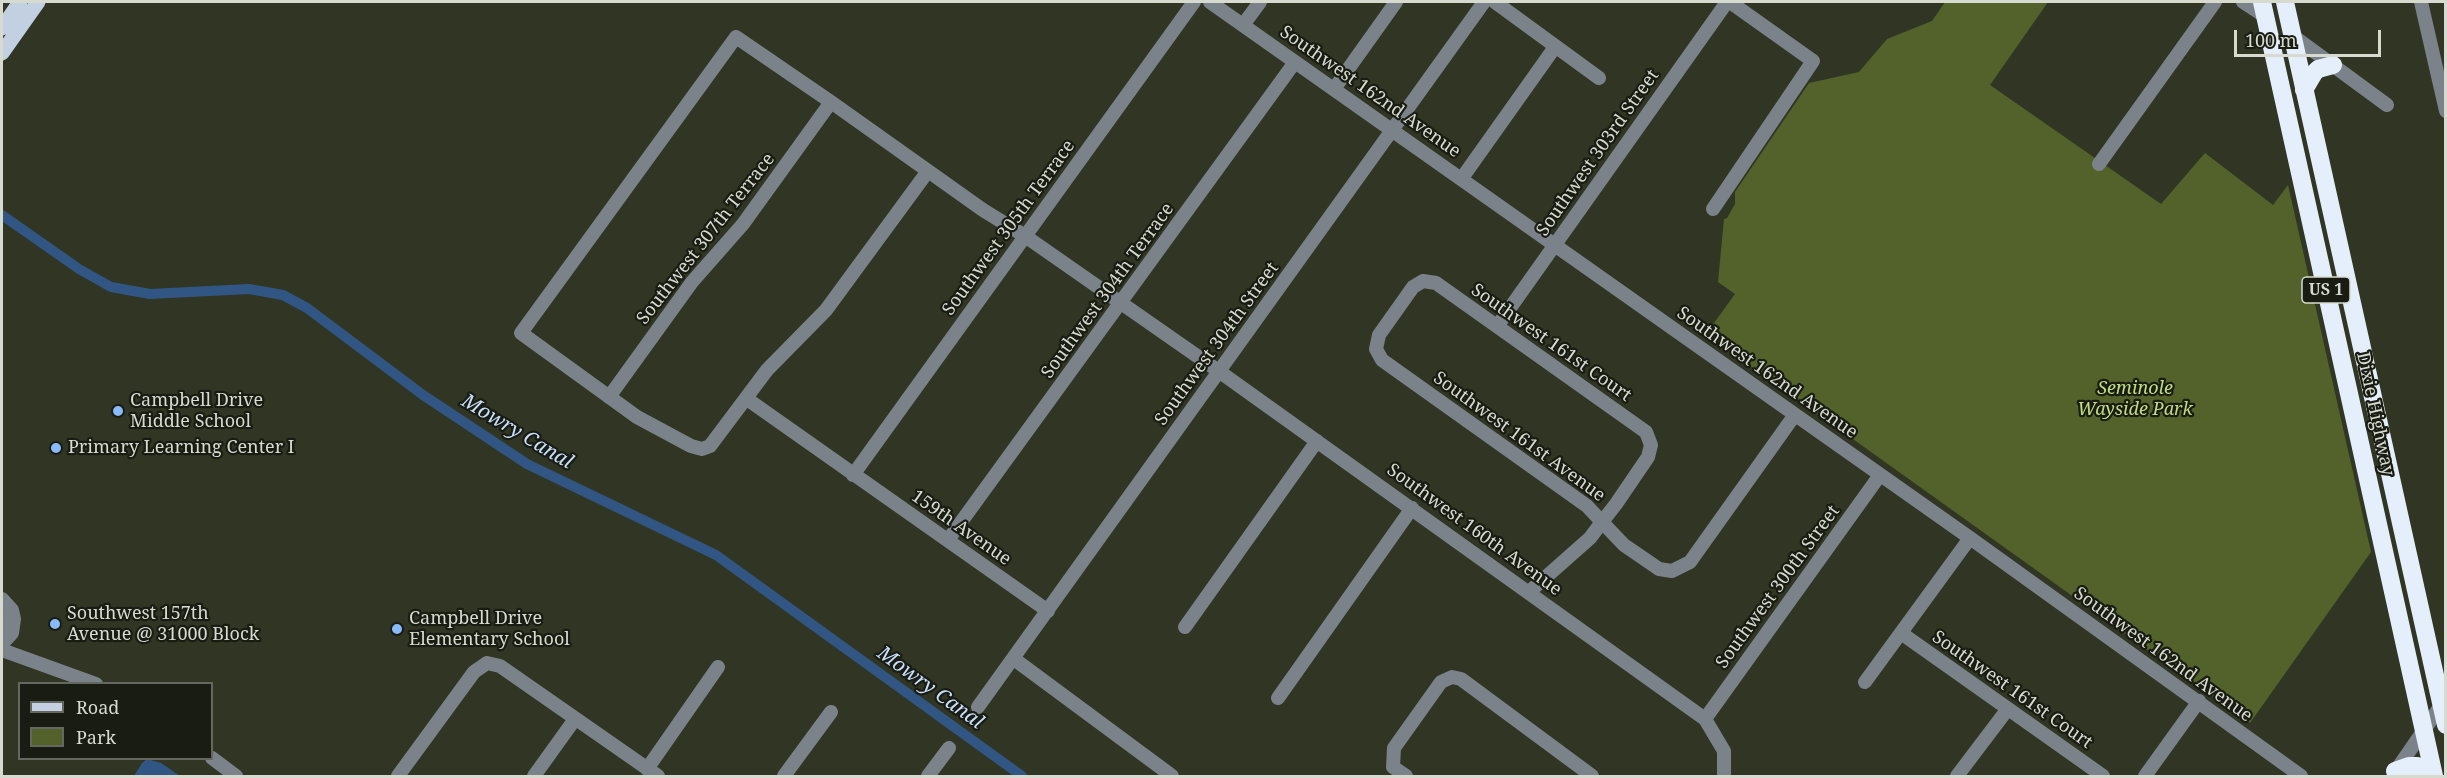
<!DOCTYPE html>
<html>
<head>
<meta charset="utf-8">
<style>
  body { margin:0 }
  #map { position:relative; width:2447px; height:778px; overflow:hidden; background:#303623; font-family:"Noto Serif",serif }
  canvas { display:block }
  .frame { position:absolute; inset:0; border:3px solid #d7dbcf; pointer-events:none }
  .legend { position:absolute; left:18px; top:682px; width:195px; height:78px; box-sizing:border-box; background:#191c13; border:2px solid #65685e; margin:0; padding:8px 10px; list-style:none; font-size:18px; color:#d7dbcf }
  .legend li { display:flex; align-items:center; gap:12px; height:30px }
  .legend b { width:30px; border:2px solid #65685e }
  .scale { position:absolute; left:2234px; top:30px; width:147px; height:27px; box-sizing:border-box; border:3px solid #d7dbcf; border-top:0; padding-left:8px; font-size:18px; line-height:21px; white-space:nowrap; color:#d7dbcf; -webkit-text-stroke:4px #191c13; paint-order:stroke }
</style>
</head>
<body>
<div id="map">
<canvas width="2447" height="778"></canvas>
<div class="frame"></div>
<ul class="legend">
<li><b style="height:8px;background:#c3d0e2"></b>Road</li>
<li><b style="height:16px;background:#53622b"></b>Park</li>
</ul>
<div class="scale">100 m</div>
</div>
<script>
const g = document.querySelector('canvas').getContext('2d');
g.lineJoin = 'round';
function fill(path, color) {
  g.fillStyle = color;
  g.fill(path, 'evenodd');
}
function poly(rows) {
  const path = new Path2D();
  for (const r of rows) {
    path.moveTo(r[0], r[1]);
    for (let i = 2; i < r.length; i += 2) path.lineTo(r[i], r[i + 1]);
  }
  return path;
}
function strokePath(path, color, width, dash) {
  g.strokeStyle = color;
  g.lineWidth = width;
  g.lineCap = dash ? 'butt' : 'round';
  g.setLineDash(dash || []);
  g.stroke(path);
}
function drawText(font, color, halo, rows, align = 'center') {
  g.font = font + ' "Noto Serif",serif';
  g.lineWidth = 4.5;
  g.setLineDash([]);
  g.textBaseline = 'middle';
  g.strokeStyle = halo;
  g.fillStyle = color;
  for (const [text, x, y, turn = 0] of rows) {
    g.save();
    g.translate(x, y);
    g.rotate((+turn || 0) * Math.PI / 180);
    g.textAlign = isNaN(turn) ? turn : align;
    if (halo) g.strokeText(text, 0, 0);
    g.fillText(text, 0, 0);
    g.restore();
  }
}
const green = poly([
  [1945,2,2048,2,1990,85,2161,204,2205,153,2273,205,2288,185,2371,552,2250,723,1706,334,1735,294,1718,282,1724,219,1727,218,1735,204,1735,192,1809,83,1859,72,1887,39,1932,21]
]);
const water = poly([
  [147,759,161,763,180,776,134,776,142,763]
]);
const canal = poly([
  [2,215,79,269,111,287,150,294,249,289,283,295,307,308,423,395,527,464,716,555,1022,776]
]);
const minor = poly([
  [1210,2,1970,538,2301,776],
  [1495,2,1599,78],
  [2243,2,2266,17],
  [2421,2,2446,111],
  [1243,25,1260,2],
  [2293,36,2387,105],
  [1334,89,1396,2],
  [2099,164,2215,2],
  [928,171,826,310,767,370,710,446,702,449,691,446,637,417,521,333,736,37,831,102,983,210,1025,236,1220,372,1705,719,1724,751,1724,776],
  [1462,178,1555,47],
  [1713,209,1813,61,1730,2],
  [1498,325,1727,2],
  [609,397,692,282,743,224,831,102],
  [747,399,1048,611],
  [853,475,1194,2],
  [948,540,1295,62],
  [1529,592,1590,538,1602,522,1616,504,1648,457,1651,445,1646,432,1436,283,1423,281,1413,287,1379,335,1376,349,1382,360,1587,506,1602,522,1624,545,1659,569,1672,571,1690,562,1794,416],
  [2,599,12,610,14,619,12,633,2,644],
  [2,618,2,627],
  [1185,627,1317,441],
  [1901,633,2103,776],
  [2,650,96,684],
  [1014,659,1172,776],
  [1865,682,1970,538],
  [1278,698,1412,508],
  [978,707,1484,2],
  [1705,719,1880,475],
  [212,758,236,776],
  [647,769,718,667],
  [2395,772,2444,701],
  [398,776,474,672,487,663,500,666,658,776],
  [534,776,575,719],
  [784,776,831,712],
  [928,776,949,748],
  [1406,776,1393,767,1394,748,1441,682,1452,677,1461,679,1592,776],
  [1957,776,2007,710],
  [2145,776,2199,701]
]);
const major = poly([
  [2,28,20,2],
  [2,53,38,2]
]);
const highway = poly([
  [2262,2,2434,776],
  [2285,2,2446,725],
  [2304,90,2314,73,2318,69,2333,65],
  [2395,771,2409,766,2417,766,2433,776]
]);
const markers = [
  [118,411,6,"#89bafc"],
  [56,448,6,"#89bafc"],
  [55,624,6,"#89bafc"],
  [397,629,6,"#89bafc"]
];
const shields = [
  [2326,290,48]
];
const shieldNames = [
  ["US 1",2326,290]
];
const streetNames = [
  ["Southwest 162nd Avenue",1370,92,35],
  ["Southwest 303rd Street",1598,153,-55],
  ["Southwest 305th Terrace",1009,228,-54],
  ["Southwest 307th Terrace",706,239,-52],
  ["Southwest 304th Terrace",1108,291,-54],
  ["Southwest 161st Court",1551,343,35],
  ["Southwest 304th Street",1217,344,-54],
  ["Southwest 162nd Avenue",1767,373,35],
  ["Dixie Highway",2375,414,78],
  ["Southwest 161st Avenue",1519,437,36],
  ["159th Avenue",961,528,35],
  ["Southwest 160th Avenue",1474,530,36],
  ["Southwest 300th Street",1778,587,-54],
  ["Southwest 162nd Avenue",2163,655,36],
  ["Southwest 161st Court",2012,690,35]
];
const parkNames = [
  ["Seminole",2135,389],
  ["Wayside Park",2135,410]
];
const poiNames = [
  ["Campbell Drive",130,401],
  ["Middle School",130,422],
  ["Primary Learning Center I",68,448],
  ["Southwest 157th",67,614],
  ["Avenue @ 31000 Block",67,635],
  ["Campbell Drive",409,619],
  ["Elementary School",409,640]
];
const waterNames = [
  ["Mowry Canal",517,432,31],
  ["Mowry Canal",930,688,36]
];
fill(green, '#53622b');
fill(water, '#325684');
strokePath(canal, '#325684', 10);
strokePath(minor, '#7b828a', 14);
strokePath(major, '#c3d0e2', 15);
strokePath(highway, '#e5eefb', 18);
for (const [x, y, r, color] of markers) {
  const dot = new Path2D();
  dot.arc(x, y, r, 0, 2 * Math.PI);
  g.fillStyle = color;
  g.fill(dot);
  strokePath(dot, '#191c13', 2);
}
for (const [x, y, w] of shields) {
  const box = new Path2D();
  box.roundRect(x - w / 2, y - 13, w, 26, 4.5);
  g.fillStyle = '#191c13';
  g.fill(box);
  strokePath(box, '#d7dbcf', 1.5);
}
drawText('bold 16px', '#d7dbcf', null, shieldNames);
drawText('18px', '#d7dbcf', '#191c13', streetNames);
drawText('italic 18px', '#c1dc83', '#191c13', parkNames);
drawText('18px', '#d7dbcf', '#191c13', poiNames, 'left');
drawText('italic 20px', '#c9dffd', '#191c13', waterNames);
</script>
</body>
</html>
